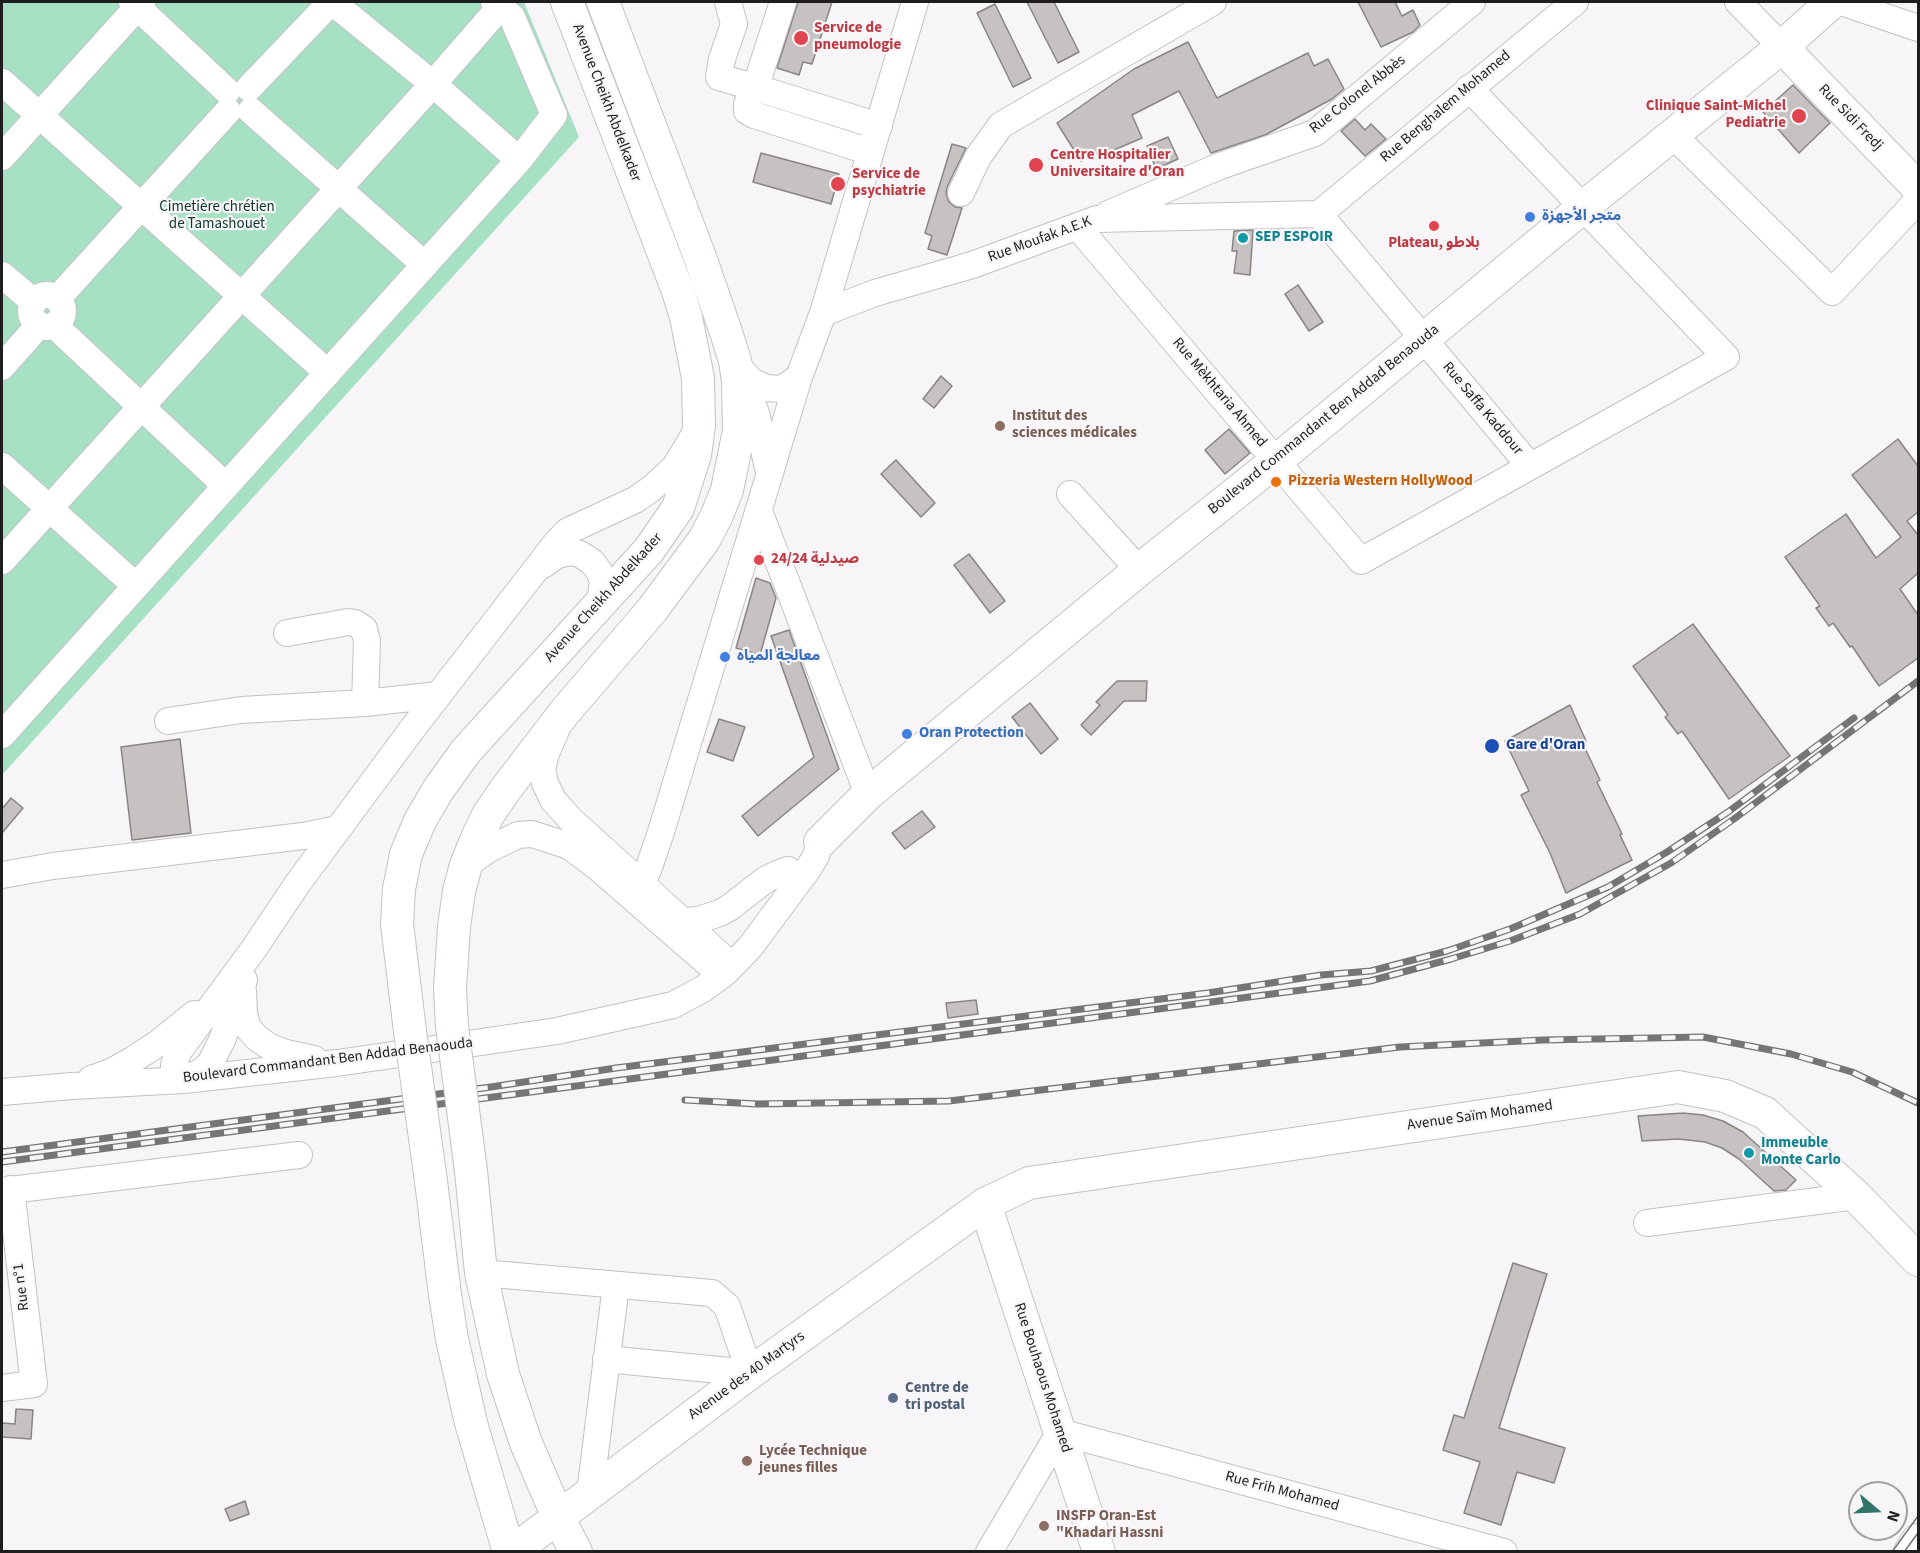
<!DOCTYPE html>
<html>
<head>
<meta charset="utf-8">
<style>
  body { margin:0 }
  #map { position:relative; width:1920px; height:1553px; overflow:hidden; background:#f7f5f8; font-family:"Source Sans 3",sans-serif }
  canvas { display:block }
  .frame { position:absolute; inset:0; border:3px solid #1f1e1f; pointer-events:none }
  .north { position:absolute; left:1848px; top:1481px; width:60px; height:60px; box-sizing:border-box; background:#f7f5f8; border:2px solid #a19fa1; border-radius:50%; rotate:109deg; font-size:16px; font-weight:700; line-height:24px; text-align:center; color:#1f1e1f }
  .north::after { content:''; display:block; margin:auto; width:21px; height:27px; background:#30756a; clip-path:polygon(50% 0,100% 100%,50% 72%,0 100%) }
</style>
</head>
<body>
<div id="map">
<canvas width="1920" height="1553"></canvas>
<div class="frame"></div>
<div class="north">N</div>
</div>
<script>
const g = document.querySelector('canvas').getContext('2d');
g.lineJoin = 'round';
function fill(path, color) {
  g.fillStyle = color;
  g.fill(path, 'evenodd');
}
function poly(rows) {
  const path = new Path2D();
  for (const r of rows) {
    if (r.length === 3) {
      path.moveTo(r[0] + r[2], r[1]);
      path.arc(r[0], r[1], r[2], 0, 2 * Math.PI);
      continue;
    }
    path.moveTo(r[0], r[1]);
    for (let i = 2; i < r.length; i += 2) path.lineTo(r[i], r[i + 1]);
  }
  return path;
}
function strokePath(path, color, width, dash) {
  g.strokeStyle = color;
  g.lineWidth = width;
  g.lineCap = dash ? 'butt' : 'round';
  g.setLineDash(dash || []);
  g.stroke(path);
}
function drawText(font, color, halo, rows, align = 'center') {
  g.font = font + ' "Source Sans 3","Noto Sans Arabic",sans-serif';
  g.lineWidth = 4.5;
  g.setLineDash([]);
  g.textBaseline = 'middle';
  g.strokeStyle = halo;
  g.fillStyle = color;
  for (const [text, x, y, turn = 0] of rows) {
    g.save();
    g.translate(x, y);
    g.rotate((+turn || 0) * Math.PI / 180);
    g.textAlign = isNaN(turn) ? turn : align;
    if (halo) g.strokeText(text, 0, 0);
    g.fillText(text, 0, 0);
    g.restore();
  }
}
const green = poly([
  [2,2,524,2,579,137,2,775]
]);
const building = poly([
  [798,2,832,2,812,64,803,62,799,75,777,68,798,2],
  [1027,2,1054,2,1079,52,1058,63,1027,2],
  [1358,2,1395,2,1402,16,1413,10,1420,25,1413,32,1381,47,1358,2],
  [995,4,1031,78,1013,87,977,13,995,4],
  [1188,42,1217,98,1308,53,1314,66,1328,59,1344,89,1332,99,1265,135,1211,153,1179,91,1132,115,1142,138,1107,153,1106,149,1081,161,1057,123,1134,69,1188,42],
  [1793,85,1830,123,1799,153,1763,112,1793,85],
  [1355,119,1365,130,1371,124,1386,139,1365,156,1341,131,1355,119],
  [1168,137,1178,159,1156,169,1147,146,1168,137],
  [952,144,966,148,947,187,946,194,949,202,955,207,962,208,947,255,928,249,932,236,925,233,952,144],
  [761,153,839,174,831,204,753,182,761,153],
  [1253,230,1250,275,1234,273,1237,251,1232,251,1234,231,1253,230],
  [1298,285,1323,322,1309,331,1285,294,1298,285],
  [941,376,952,386,934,408,923,399,941,376],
  [1229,429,1250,453,1225,474,1205,450,1229,429],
  [1898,439,1918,466,1918,512,1907,521,1918,535,1918,573,1900,589,1918,615,1918,658,1879,686,1852,646,1850,647,1833,623,1829,626,1816,608,1820,606,1785,557,1846,514,1876,558,1901,537,1852,475,1898,439],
  [896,460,935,503,921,517,881,474,896,460],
  [969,554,1005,601,990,613,954,565,969,554],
  [756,578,770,583,776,598,760,655,736,648,756,578],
  [1693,624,1790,756,1729,799,1682,731,1678,734,1665,717,1668,715,1633,666,1693,624],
  [789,630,839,769,758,836,742,816,814,757,771,636,789,630],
  [1117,681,1147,681,1146,701,1124,701,1091,735,1081,725,1100,705,1096,702,1117,681],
  [1030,703,1058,739,1041,754,1012,717,1030,703],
  [1570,705,1586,741,1582,742,1600,780,1597,782,1622,834,1620,835,1632,860,1566,893,1550,853,1521,795,1529,791,1505,741,1570,705],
  [719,719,745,727,733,761,707,752,719,719],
  [180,739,191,833,132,840,121,747,180,739],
  [11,798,23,808,2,833,2,809,11,798],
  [922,811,935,827,905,849,892,833,922,811],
  [976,1000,978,1014,948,1018,946,1003,976,1000],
  [1683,1113,1703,1115,1723,1121,1743,1132,1796,1180,1786,1190,1774,1191,1739,1159,1722,1148,1705,1142,1679,1139,1642,1141,1638,1116,1683,1113],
  [1513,1263,1547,1274,1499,1428,1565,1448,1554,1483,1517,1472,1501,1525,1464,1513,1480,1462,1443,1450,1454,1415,1464,1418,1513,1263],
  [16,1409,33,1410,31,1439,2,1437,2,1423,15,1424,16,1409],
  [245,1501,249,1514,230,1521,225,1509,245,1501]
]);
const minor = poly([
  [132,2,227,91],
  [332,2,433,84,519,160],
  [728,2,734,24,722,59,719,77,760,89,759,76,783,2],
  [1738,2,1782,47],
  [1841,2,1918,28],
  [2,82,328,373],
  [249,88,331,2],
  [251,111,425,265],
  [1673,135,1832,292,1918,200],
  [871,152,754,115,747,111,747,104,751,94,760,89,879,126],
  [2,157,142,2],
  [961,193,978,157,1001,125,1213,2],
  [1108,214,1220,166,1315,133,1472,2],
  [1319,214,1575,2],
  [1319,214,1529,465],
  [1077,226,1361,561,1726,357,1469,88],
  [2,275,34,302],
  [47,311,16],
  [57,299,228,111],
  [823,313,875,293,972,265,1097,219,1319,214],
  [54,325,226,486],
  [2,367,39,325],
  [739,367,751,381,766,388,782,389,799,377],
  [742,377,756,413,768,468],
  [2,466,136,586],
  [1070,494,1139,570],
  [759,511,868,794],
  [2,561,433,84,500,7],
  [543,565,557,555,570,552,580,554,592,562,599,571,603,582,601,595,596,610],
  [287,633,348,622,355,623,364,629,367,641,365,703],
  [168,721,241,710,365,703,438,695],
  [2,735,519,160,554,115,512,17,494,2],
  [466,865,489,849,518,835,532,834,569,846,596,866,711,966,726,972,725,964,721,956,571,820,553,800,545,783,542,771,545,756,555,733],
  [2,875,53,866,303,836,338,829],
  [634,898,648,870,661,832,799,377,823,313,915,2],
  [684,921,698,920,720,913,729,908,765,880,777,874,788,870],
  [244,980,222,1040,210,1064,202,1071,184,1080,179,1077,174,1070,174,1065,178,1052,253,950,298,883,413,728,557,542,568,531,635,500,651,489,675,467,693,437],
  [243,991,244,1014,248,1028,257,1038,270,1047,286,1053,314,1059],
  [91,1079,111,1072,134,1059,157,1044,194,1014],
  [2,1092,72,1086,184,1080,337,1063,557,1031,673,1005,703,989,726,972,751,946,808,869,816,856,820,842],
  [2,1191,299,1155],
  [1647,1223,1856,1196],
  [481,1273,712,1293,727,1306,750,1373,606,1359],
  [2,1388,34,1384,11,1189],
  [590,1493,616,1285],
  [989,1552,1060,1432,1504,1552]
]);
const major = poly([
  [1782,47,1918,188],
  [820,842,868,794,1139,570,1276,461,1582,208,1782,47,1832,2],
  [452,1026,450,989,454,927,459,891,466,865,477,838,488,815,505,790,564,713,652,610,704,540,717,515,727,490,739,431,738,381,735,361,726,332,700,257,603,2],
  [410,1031,397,924,399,889,406,854,420,821,438,790,466,751,649,550,678,508,695,455,699,426,698,378,686,317,678,291,567,2],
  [471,1171,481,1273,503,1374,526,1443,558,1517,576,1552],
  [431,1181,445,1295,452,1339,471,1423,509,1552],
  [985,1204,1099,1552],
  [512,1552,750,1373,985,1204,1029,1183,1678,1087,1725,1096,1765,1113,1856,1196,1918,1260],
  [1910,1552,1918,1540]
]);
const tram = poly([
  [1892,1552,1918,1516],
  [1904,1552,1918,1533]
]);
const rail = poly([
  [685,1100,757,1104,949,1101,1400,1047,1543,1040,1703,1037,1791,1054,1852,1072,1918,1103],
  [2,1152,491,1087,616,1068,1208,993,1321,975,1371,971,1447,951,1510,929,1608,887,1667,852,1728,812,1854,718],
  [2,1162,1370,981,1451,959,1510,941,1580,914,1671,863,1734,819,1918,681]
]);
const majorBridge = poly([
  [452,1026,471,1171],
  [410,1031,431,1181]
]);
const markers = [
  [801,38,8,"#e0444e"],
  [1799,116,8,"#e0444e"],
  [1036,165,8,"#e0444e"],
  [838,184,8,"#e0444e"],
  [1530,217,6,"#3f7fe0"],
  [1434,226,6,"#e0444e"],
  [1243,238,6,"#0f9aa8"],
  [1000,426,6,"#8d6e63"],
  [1276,482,6,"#e8710a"],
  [759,560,6,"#e0444e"],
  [725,657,6,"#3f7fe0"],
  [907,734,6,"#3f7fe0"],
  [1492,746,8,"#1a4fb4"],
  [1749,1153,6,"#0f9aa8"],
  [893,1398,6,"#5c6f8a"],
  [747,1461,6,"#8d6e63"],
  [1044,1526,6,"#8d6e63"]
];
const healthNames = [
  ["Service de",814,29],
  ["pneumologie",814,46],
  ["Clinique Saint-Michel",1786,107,"right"],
  ["Pediatrie",1786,124,"right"],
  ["Centre Hospitalier",1050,156],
  ["Universitaire d'Oran",1050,173],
  ["Service de",852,175],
  ["psychiatrie",852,192],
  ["Plateau, بلاطو",1434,244,"center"],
  ["صيدلية 24/24",771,560]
];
const streetNames = [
  ["Rue Colonel Abbès",1358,95,-38],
  ["Avenue Cheikh Abdelkader",606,103,69],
  ["Rue Benghalem Mohamed",1446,107,-40],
  ["Rue Sidi Fredj",1850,118,46],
  ["Rue Moufak A.E.K",1040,240,-20],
  ["Rue Mèkhtaria Ahmed",1219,393,50],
  ["Rue Saffa Kaddour",1482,409,50],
  ["Boulevard Commandant Ben Addad Benaouda",1324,420,-39],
  ["Avenue Cheikh Abdelkader",604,598,-48],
  ["Boulevard Commandant Ben Addad Benaouda",328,1061,-7],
  ["Avenue Saïm Mohamed",1480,1116,-8],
  ["Rue n°1",22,1287,-97],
  ["Avenue des 40 Martyrs",747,1376,-36],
  ["Rue Bouhaous Mohamed",1042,1378,72],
  ["Rue Frih Mohamed",1282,1492,15]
];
const parkNames = [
  ["Cimetière chrétien",217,208],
  ["de Tamashouet",217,225]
];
const shopNames = [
  ["متجر الأجهزة",1542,217],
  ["معالجة المياه",737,657],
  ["Oran Protection",919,734]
];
const cultureNames = [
  ["SEP ESPOIR",1255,238],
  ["Immeuble",1761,1144],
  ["Monte Carlo",1761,1161]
];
const educationNames = [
  ["Institut des",1012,417],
  ["sciences médicales",1012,434],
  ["Lycée Technique",759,1452],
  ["jeunes filles",759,1469],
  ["INSFP Oran-Est",1056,1517],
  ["\"Khadari Hassni",1056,1534]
];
const foodNames = [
  ["Pizzeria Western HollyWood",1288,482]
];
const transitNames = [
  ["Gare d'Oran",1506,746]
];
const serviceNames = [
  ["Centre de",905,1389],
  ["tri postal",905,1406]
];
fill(green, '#a6e1c4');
fill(building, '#c6c2c2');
strokePath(building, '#898584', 1.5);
strokePath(minor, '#c3c1c4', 28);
strokePath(major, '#c3c1c4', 34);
strokePath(minor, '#fff', 26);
strokePath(major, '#fff', 32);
strokePath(tram, '#757476', 1.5);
strokePath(rail, '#757476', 7);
strokePath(rail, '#f7f5f8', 4.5, [14]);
strokePath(majorBridge, '#c3c1c4', 34, []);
strokePath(majorBridge, '#fff', 32);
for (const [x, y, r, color] of markers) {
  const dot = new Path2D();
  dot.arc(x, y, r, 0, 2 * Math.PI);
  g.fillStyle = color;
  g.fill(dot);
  strokePath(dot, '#f7f5f8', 2);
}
drawText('bold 15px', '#be3a42', '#f7f5f8', healthNames, 'left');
drawText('15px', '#1f1e1f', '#f7f5f8', streetNames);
drawText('15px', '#0e3727', '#f7f5f8', parkNames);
drawText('bold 15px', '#366cbe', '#f7f5f8', shopNames, 'left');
drawText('bold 15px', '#0d838f', '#f7f5f8', cultureNames, 'left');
drawText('bold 15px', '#785e54', '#f7f5f8', educationNames, 'left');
drawText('bold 15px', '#c56008', '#f7f5f8', foodNames, 'left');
drawText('bold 15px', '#164399', '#f7f5f8', transitNames, 'left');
drawText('bold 15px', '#4e5e75', '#f7f5f8', serviceNames, 'left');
</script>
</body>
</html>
